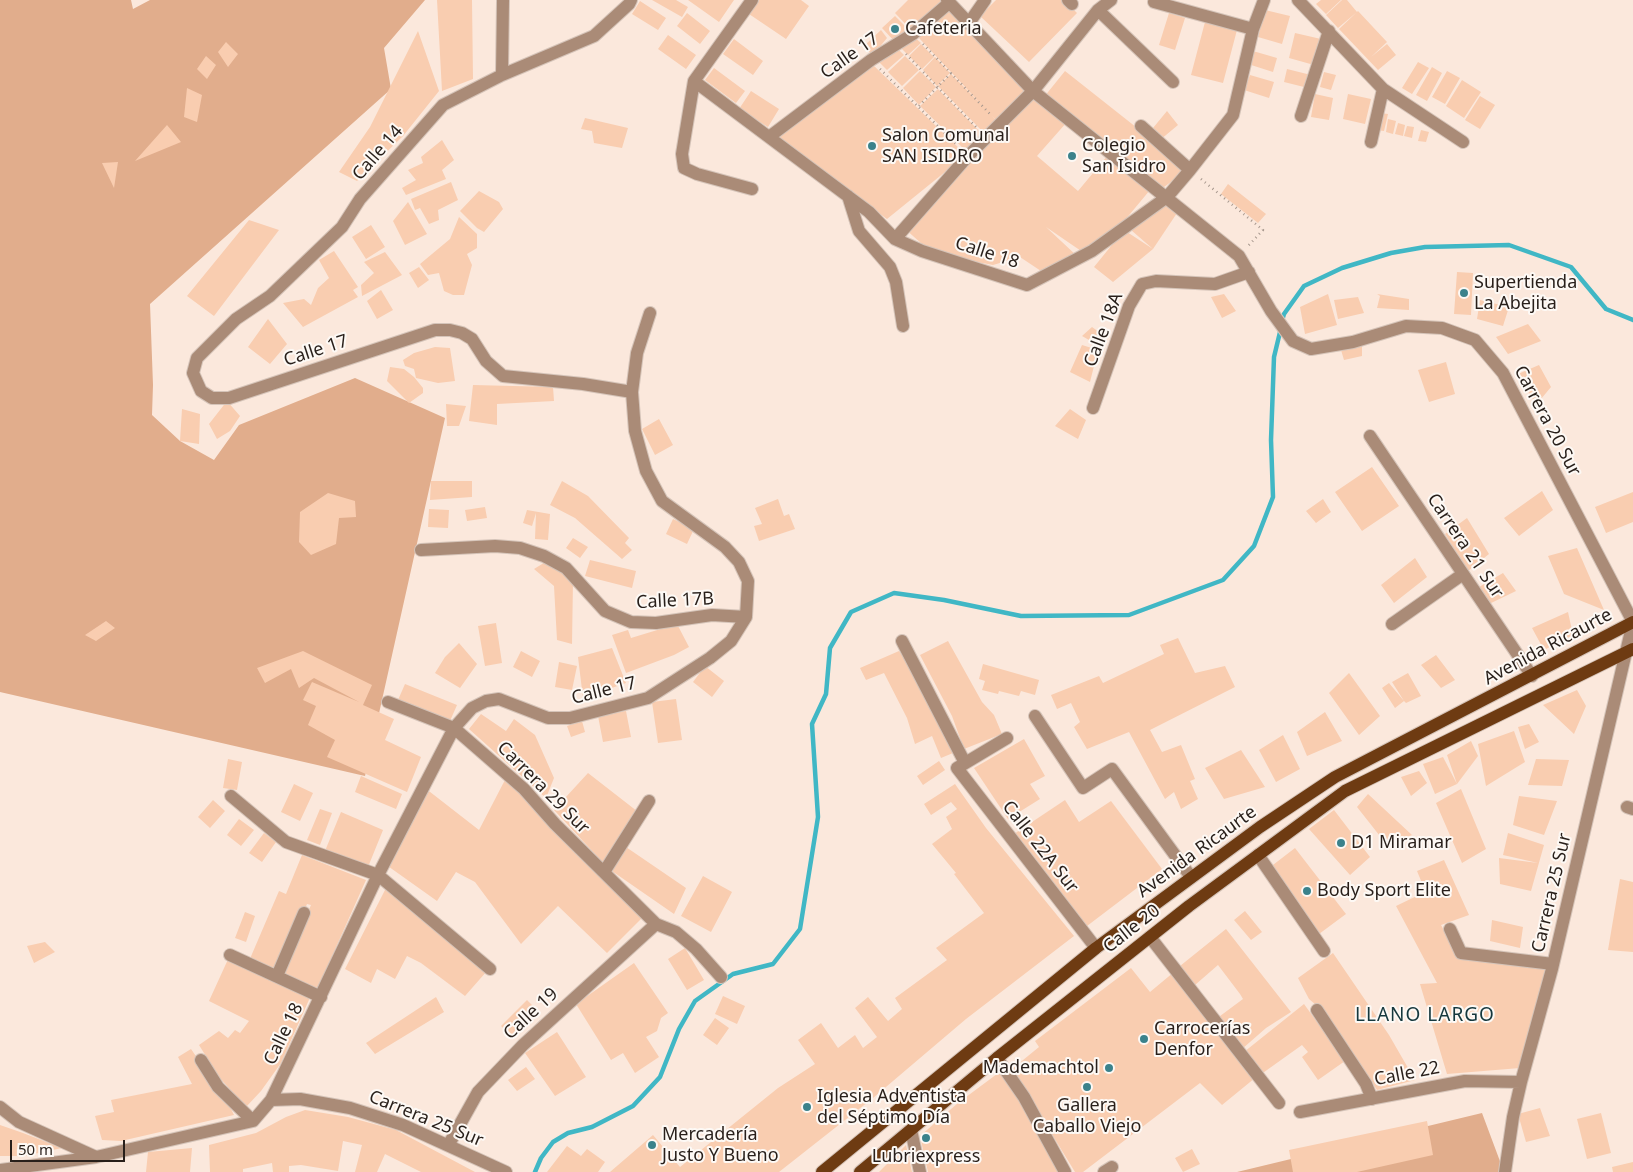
<!DOCTYPE html>
<html>
<head>
<meta charset="utf-8">
<style>
  body { margin:0 }
  #map { position:relative; width:1633px; height:1172px; overflow:hidden; background:#fbe8dc; font-family:"Noto Sans",sans-serif }
  canvas { display:block }
  .scale { position:absolute; left:10px; top:1140px; width:115px; height:22px; box-sizing:border-box; border:2px solid #281f1a; border-top:0; padding-left:6px; font-size:15px; line-height:18px; white-space:nowrap; color:#281f1a; -webkit-text-stroke:4px #fdf9f5; paint-order:stroke }
</style>
</head>
<body>
<div id="map">
<canvas width="1633" height="1172"></canvas>
<div class="scale">50 m</div>
</div>
<script>
const g = document.querySelector('canvas').getContext('2d');
g.lineJoin = 'round';
function fill(path, color) {
  g.fillStyle = color;
  g.fill(path, 'evenodd');
}
function poly(rows) {
  const path = new Path2D();
  for (const r of rows) {
    path.moveTo(r[0], r[1]);
    for (let i = 2; i < r.length; i += 2) path.lineTo(r[i], r[i + 1]);
  }
  return path;
}
function strokePath(path, color, width, dash) {
  g.strokeStyle = color;
  g.lineWidth = width;
  g.lineCap = dash ? 'butt' : 'round';
  g.setLineDash(dash || []);
  g.stroke(path);
}
function drawText(font, color, halo, rows, align = 'center') {
  g.font = font + ' "Noto Sans",sans-serif';
  g.lineWidth = 4;
  g.setLineDash([]);
  g.textBaseline = 'middle';
  g.strokeStyle = halo;
  g.fillStyle = color;
  for (const [text, x, y, turn = 0] of rows) {
    g.save();
    g.translate(x, y);
    g.rotate((+turn || 0) * Math.PI / 180);
    g.textAlign = isNaN(turn) ? turn : align;
    if (halo) g.strokeText(text, 0, 0);
    g.fillText(text, 0, 0);
    g.restore();
  }
}
const green = poly([
  [0,0,131,0,133,9,150,0,425,0,384,48,391,89,150,304,153,385,152,415,180,441,214,460,239,425,355,378,445,418,365,776,0,692],
  [1482,1113,1504,1172,1237,1172]
]);
const stream = poly([
  [1282,321,1284,314,1304,286,1342,268,1391,253,1425,247,1509,245,1571,267,1606,309,1633,320],
  [535,1172,541,1158,553,1142,568,1133,592,1127,633,1106,660,1077,679,1029,695,1001,733,974,773,964,800,929,818,817,812,724,826,694,830,648,851,612,894,593,944,600,1021,616,1129,615,1223,580,1254,546,1273,497,1271,440,1274,357,1281,328]
]);
const building = poly([
  [437,0,472,0,473,79,442,91],
  [652,0,676,0,688,7,682,17],
  [688,0,734,0,719,22],
  [759,0,801,0,809,6,786,39,749,14],
  [908,0,940,0,944,5,913,32,895,13],
  [996,0,1064,0,1077,13,1029,62,980,16],
  [1321,0,1341,0,1326,14,1316,4],
  [1342,0,1347,0,1357,12,1338,28,1326,15],
  [640,1,666,18,658,30,632,14],
  [948,9,1028,89,998,122,992,116,998,123,986,135,938,86,951,74,982,105,919,38],
  [1265,10,1290,16,1282,44,1258,37],
  [1358,11,1387,42,1371,57,1387,44,1396,55,1378,70,1339,29],
  [687,13,710,31,700,44,677,26],
  [1169,13,1185,18,1175,50,1159,45],
  [895,16,908,29,895,42,882,28],
  [1205,22,1237,30,1223,83,1191,75],
  [881,30,887,38,873,55,863,47],
  [418,31,439,91,403,136,357,181,339,172,370,127],
  [1295,33,1321,39,1314,65,1289,58],
  [668,35,696,55,686,69,658,49],
  [912,35,921,43,908,55,898,45],
  [734,39,763,61,753,75,723,54],
  [226,42,238,54,228,67,218,52],
  [921,44,934,57,922,69,909,56],
  [896,47,904,55,887,70,876,59],
  [1253,51,1277,58,1273,72,1248,64],
  [206,56,216,65,207,79,197,69],
  [905,56,919,70,902,86,888,72],
  [935,57,950,73,937,86,923,70],
  [1418,62,1429,68,1412,94,1402,88],
  [871,63,966,155,887,219,775,137],
  [1432,67,1442,73,1427,101,1416,95],
  [714,68,745,91,736,103,705,80],
  [1287,69,1311,75,1308,88,1284,82],
  [920,71,936,87,919,105,903,88],
  [1065,71,1146,135,1187,170,1160,190,1044,97],
  [1447,71,1460,78,1445,104,1432,97],
  [1324,72,1336,75,1331,90,1320,87],
  [1250,75,1274,82,1269,98,1244,90],
  [1462,80,1481,92,1464,118,1446,106],
  [187,88,202,95,197,122,184,117],
  [938,89,985,137,968,153,920,106],
  [751,91,779,109,768,127,739,109],
  [1033,94,1067,122,1037,156,1078,191,1108,155,1150,190,1120,226,1084,253,1046,227,1077,256,1041,271,1020,257,993,265,946,256,922,244,904,228],
  [1315,94,1333,98,1329,120,1311,117],
  [1348,94,1371,99,1365,124,1343,119],
  [1480,96,1495,105,1480,129,1465,120],
  [1167,111,1178,125,1160,140,1153,128],
  [1380,113,1388,114,1384,131,1376,130],
  [585,118,628,128,622,148,594,143,592,131,581,129],
  [1388,119,1396,121,1393,134,1386,132],
  [1398,123,1405,125,1403,136,1395,134],
  [167,125,181,142,135,161],
  [1407,126,1414,127,1412,138,1404,136],
  [1421,130,1429,132,1426,142,1418,141],
  [442,140,454,160,442,170,446,179,406,195,402,188,416,180,408,170,423,163,421,157],
  [118,162,114,188,102,163],
  [451,182,458,200,438,210,439,220,429,224,420,208,415,210,411,199],
  [1228,184,1266,214,1258,223,1221,194],
  [479,191,499,202,503,209,484,232,477,228,460,211],
  [408,202,427,234,405,245,393,221],
  [1161,202,1179,210,1153,249,1131,230],
  [459,217,477,234,477,248,467,254,472,265,464,295,453,295,444,291,439,273,428,275,420,264,450,239],
  [249,220,279,230,214,316,187,296],
  [371,225,385,247,366,259,352,237],
  [1124,230,1153,249,1113,282,1094,267],
  [334,251,358,287,353,290,358,297,303,327,283,303,304,299,311,305,318,288,329,278,319,260],
  [385,252,402,275,362,296,361,285,374,273,364,262],
  [419,267,429,280,418,288,409,273],
  [1457,272,1473,273,1471,315,1454,314],
  [381,290,393,310,377,319,367,301],
  [1224,294,1236,311,1222,318,1211,297],
  [1328,294,1337,325,1305,334,1300,307],
  [1377,294,1409,299,1409,310,1377,308,1380,296],
  [1358,297,1364,313,1338,319,1334,300],
  [1480,300,1509,307,1503,326,1477,319],
  [268,319,287,344,270,364,248,347],
  [1528,324,1541,341,1508,354,1496,337],
  [1092,327,1103,335,1096,344,1082,336],
  [1082,345,1098,350,1090,382,1070,372],
  [1362,345,1362,356,1344,360,1341,350],
  [435,347,450,348,455,381,438,383,416,378,414,369,405,366,403,360,414,353],
  [1446,362,1455,394,1429,402,1418,370],
  [1539,365,1551,387,1536,405,1518,374],
  [390,367,404,369,414,377,423,388,423,393,409,403,387,381],
  [473,385,553,387,554,401,497,404,497,425,469,421],
  [227,401,240,416,230,431,217,439,209,424],
  [446,404,466,406,459,426,447,426],
  [182,409,200,414,199,444,180,441],
  [1070,409,1086,420,1078,439,1055,426],
  [659,419,673,445,655,455,642,429],
  [1372,467,1399,506,1362,531,1335,492],
  [431,481,472,481,472,497,430,500],
  [562,481,588,496,629,538,625,543,632,550,622,559,575,518,550,505],
  [1542,491,1553,510,1519,536,1504,518],
  [1633,492,1633,522,1606,533,1595,507],
  [328,493,355,501,356,517,339,518,336,544,311,555,299,542,300,512],
  [778,499,784,516,789,514,795,529,759,541,754,526,762,524,755,508],
  [1323,499,1331,512,1316,523,1306,511],
  [485,507,487,518,467,521,465,510],
  [429,509,449,510,448,528,428,527],
  [527,510,550,514,548,540,535,539,536,513,532,526,523,523],
  [1467,518,1489,554,1468,571,1445,534],
  [673,519,694,529,687,544,666,534],
  [573,538,588,547,580,558,566,548],
  [1577,548,1604,610,1564,594,1548,556],
  [1415,558,1427,577,1394,603,1381,585],
  [590,560,636,571,632,588,585,576],
  [547,561,573,580,572,644,557,640,554,586,534,569],
  [1503,573,1516,591,1489,604,1479,587],
  [1568,612,1573,635,1544,650,1532,628],
  [106,621,115,628,96,641,85,635],
  [496,623,502,663,485,666,478,626],
  [677,624,689,647,674,655,626,673,612,635,628,630,631,638],
  [1178,638,1195,673,1225,666,1235,687,1150,730,1162,752,1181,745,1195,779,1190,781,1198,799,1181,809,1174,792,1165,799,1129,732,1087,749,1074,727,1080,722,1071,703,1057,709,1051,695,1099,676,1103,683,1164,654,1160,645],
  [948,641,982,702,994,715,1002,734,964,749,952,716,920,655],
  [459,643,477,664,460,688,435,673,445,657],
  [612,648,626,683,583,698,578,657],
  [303,651,372,685,363,705,394,719,385,740,421,757,407,792,327,757,335,740,308,725,316,706,303,700,312,682,359,702,314,678,299,688,291,669,265,683,257,668],
  [521,651,540,661,532,677,513,667],
  [899,651,906,661,953,753,941,758,932,736,915,744,907,718,884,673,866,680,860,668],
  [1436,655,1455,680,1441,688,1421,665],
  [559,662,577,666,572,690,555,687],
  [983,664,1039,680,1035,695,1021,691,1019,696,999,691,998,694,982,690,985,681,979,679],
  [705,666,724,681,712,697,693,682],
  [1349,673,1380,716,1359,735,1329,693],
  [1408,673,1421,696,1406,703,1404,701,1395,708,1382,688,1389,683,1404,701,1392,682],
  [405,684,457,705,450,721,398,700],
  [1577,690,1586,706,1574,734,1543,705],
  [676,699,682,740,658,743,652,702],
  [626,711,631,737,603,742,598,716],
  [1325,712,1342,741,1307,756,1297,732],
  [481,714,506,731,514,719,535,735,554,778,546,798,469,729],
  [582,721,585,732,571,737,567,726],
  [1529,724,1539,742,1525,749,1518,727],
  [1514,731,1525,762,1486,786,1478,744],
  [1283,735,1300,769,1276,782,1259,750],
  [1024,739,1045,776,1030,784,1040,799,1008,819,974,768],
  [1471,741,1478,756,1457,784,1447,755],
  [1241,750,1265,787,1224,799,1205,768],
  [1443,757,1457,784,1435,794,1423,764],
  [228,759,242,762,237,790,223,788],
  [1536,759,1569,760,1562,786,1528,785],
  [939,761,945,770,923,785,917,776],
  [1419,771,1427,783,1411,796,1401,777],
  [588,773,642,815,623,845,686,888,674,914,609,869,554,810],
  [361,776,402,794,396,809,355,792],
  [506,778,642,918,607,953,558,906,521,944,475,882,456,872,437,901,385,864,425,788,479,830],
  [294,784,313,793,300,821,281,812],
  [955,784,986,828,1074,936,966,1019,873,1098,779,1172,610,1172,653,1135,680,1167,778,1088,815,1064,798,1040,821,1023,838,1048,855,1035,863,1048,877,1037,855,1008,868,997,888,1021,902,1009,895,998,947,960,936,948,984,913,954,874,956,873,932,844,952,829,946,817,957,809,951,802,931,815,924,804],
  [1461,789,1486,849,1462,863,1436,803],
  [1368,794,1412,835,1387,845,1357,807],
  [1519,796,1557,801,1544,835,1513,825],
  [213,800,225,811,210,828,198,817],
  [1065,800,1079,822,1111,801,1162,869,1087,926,1014,834],
  [320,809,332,813,320,845,307,840],
  [1334,810,1370,857,1350,875,1309,829],
  [341,812,383,830,368,867,325,851],
  [239,819,254,830,241,846,227,835],
  [264,833,276,842,262,862,249,853],
  [1508,833,1544,845,1531,891,1500,884,1499,858,1538,863,1503,855],
  [1295,848,1346,914,1319,934,1269,868],
  [302,855,366,880,316,992,279,976,311,905,307,904,276,974,249,961,279,891,286,894],
  [1444,860,1469,915,1441,925,1452,945,1547,968,1520,1068,1447,1074,1420,984,1437,983,1396,906,1425,892,1429,900,1417,871],
  [703,876,732,892,711,932,681,916],
  [1620,879,1633,882,1633,952,1608,950],
  [386,888,487,971,465,996,421,963,407,956,395,979,377,969,371,983,345,969],
  [1245,911,1262,932,1251,940,1234,920],
  [245,912,255,916,246,942,235,938],
  [1492,920,1523,927,1520,948,1490,941],
  [1226,929,1291,1012,1266,1028,1242,1049,1216,1019,1243,999,1240,994,1218,965,1195,985,1180,966],
  [45,942,55,952,34,963,27,946],
  [685,948,704,980,687,990,668,959],
  [1333,953,1389,1035,1415,1080,1377,1090,1323,1011,1309,999,1298,978],
  [230,955,312,993,281,1063,261,1091,246,1107,219,1077,199,1045,219,1031,228,1038,235,1030,240,1033,249,1021,209,1001],
  [634,963,668,1013,661,1018,657,1031,646,1037,659,1057,635,1073,623,1053,611,1060,576,1004],
  [1131,968,1150,992,1174,972,1255,1078,1222,1105,1200,1083,1083,1172,1075,1172,1012,1069,1039,1047,1035,1041],
  [723,996,745,1006,737,1024,715,1014],
  [436,997,444,1012,375,1054,366,1043],
  [527,1000,539,1012,513,1037,501,1026],
  [1304,1004,1345,1061,1318,1080,1302,1057,1308,1052,1302,1045,1260,1075,1244,1052],
  [715,1018,729,1028,717,1045,703,1035],
  [557,1032,586,1077,555,1096,525,1053],
  [191,1049,227,1101,234,1115,121,1141,102,1140,95,1116,114,1112,111,1100,192,1084,178,1057],
  [526,1067,535,1079,517,1091,508,1080],
  [1001,1071,1021,1099,1061,1172,928,1172,920,1136,958,1103],
  [1540,1108,1550,1136,1526,1142,1518,1114],
  [305,1110,348,1117,396,1130,475,1172,421,1172,385,1154,377,1172,355,1172,362,1145,343,1141,338,1171,301,1165,289,1166,289,1172,273,1172,272,1163,243,1169,243,1172,210,1172,209,1145,256,1133,286,1117],
  [1601,1113,1611,1153,1587,1159,1577,1119],
  [1427,1121,1433,1155,1357,1172,1293,1172,1289,1150],
  [0,1125,23,1133,62,1148,24,1156,0,1156],
  [906,1145,912,1172,879,1172],
  [567,1146,581,1156,587,1149,605,1162,598,1172,547,1172],
  [192,1148,190,1172,146,1172,148,1152],
  [1192,1149,1200,1164,1183,1172,1175,1158],
  [1633,1162,1633,1172,1613,1172,1612,1167]
]);
const path = poly([
  [923,44,990,114],
  [906,54,977,128],
  [880,69,958,146],
  [919,106,951,73],
  [1201,179,1263,230,1248,246]
]);
const minor = poly([
  [631,0,629,4,594,36,502,75,443,105,360,199,342,227,270,296,236,319,197,358,193,373,201,391,212,398,229,398,435,330,450,330,462,333,472,339,486,361,503,376,583,384,632,392],
  [947,0,1033,91,1239,256,1271,311,1293,341,1311,349,1353,342,1406,326,1442,328,1475,340,1503,373,1633,622,1552,969,1521,1082,1513,1117,1505,1172],
  [1068,0,1072,4],
  [1298,0,1383,89,1463,142],
  [1154,2,1253,29],
  [1098,10,1173,82],
  [969,23,985,0],
  [502,75,503,0],
  [694,81,869,212,895,239,922,251,1027,285,1092,251,1167,197,1190,170,1233,115,1253,29,1264,0],
  [1301,116,1329,31],
  [1141,126,1190,170],
  [769,137,871,60,913,34,949,3],
  [1371,142,1383,89],
  [752,189,697,174,684,168,682,154,694,81,752,0],
  [848,196,859,231,890,267,896,282,903,326],
  [895,239,968,156,1033,91,1098,10,1111,0],
  [1093,408,1129,306,1142,284,1156,281,1215,284,1249,272],
  [1370,436,1532,676],
  [421,550,495,546,520,548,544,556,566,568,605,611,631,622,656,623,712,615,746,617],
  [1392,624,1463,574],
  [902,641,965,763],
  [388,702,454,728,524,789,555,824,656,924,676,932,696,949,721,977],
  [1035,716,1083,788,1112,769,1191,877],
  [1007,738,957,768,1096,948],
  [231,796,286,842,378,875,490,969],
  [1627,807,1633,809],
  [1258,855,1324,951],
  [604,872,649,801],
  [1450,929,1461,953,1553,964],
  [1150,937,1279,1103],
  [230,955,321,997],
  [277,976,304,913],
  [1317,1010,1366,1084,1372,1099],
  [997,1058,1024,1097,1065,1172],
  [201,1060,218,1087,253,1121],
  [271,1100,300,1099,350,1108,403,1125,506,1172],
  [0,1107,19,1122,96,1157],
  [1300,1112,1465,1081,1521,1082],
  [911,1130,920,1172],
  [449,1144,478,1092,523,1045,656,924],
  [0,1170,96,1157,253,1121,271,1100,378,875,454,728,472,708,486,701,499,699,548,718,570,718,648,698,710,658,731,641,746,617,748,581,739,562,725,547,662,501,646,471,635,431,632,392,637,353,650,313],
  [1104,1172,1112,1167]
]);
const major = poly([
  [822,1172,1096,948,1260,827,1335,777,1633,622],
  [860,1172,997,1058,1189,906,1345,791,1633,649]
]);
const markers = [
  [895,29,5,"#3b828b"],
  [872,146,5,"#3b828b"],
  [1072,156,5,"#3b828b"],
  [1464,293,5,"#3b828b"],
  [1341,843,5,"#3b828b"],
  [1307,891,5,"#3b828b"],
  [1144,1039,5,"#3b828b"],
  [1109,1068,5,"#3b828b"],
  [1087,1087,5,"#3b828b"],
  [807,1107,5,"#3b828b"],
  [926,1138,5,"#3b828b"],
  [652,1145,5,"#3b828b"]
];
const poiNames = [
  ["Cafeteria",905,29],
  ["Salon Comunal",882,136],
  ["SAN ISIDRO",882,157],
  ["Colegio",1082,146],
  ["San Isidro",1082,167],
  ["Supertienda",1474,283],
  ["La Abejita",1474,304],
  ["D1 Miramar",1351,843],
  ["Body Sport Elite",1317,891],
  ["Carrocerías",1154,1029],
  ["Denfor",1154,1050],
  ["Mademachtol",1099,1068,"right"],
  ["Iglesia Adventista",817,1097],
  ["del Séptimo Día",817,1118],
  ["Gallera",1087,1106,"center"],
  ["Caballo Viejo",1087,1127,"center"],
  ["Mercadería",662,1135],
  ["Justo Y Bueno",662,1156],
  ["Lubriexpress",926,1157,"center"]
];
const streetNames = [
  ["Calle 17",850,56,-35],
  ["Calle 14",378,153,-49],
  ["Calle 18",987,253,18],
  ["Calle 18A",1104,330,-69],
  ["Calle 17",316,351,-18],
  ["Carrera 20 Sur",1547,421,62],
  ["Carrera 21 Sur",1465,546,56],
  ["Calle 17B",675,601,-3],
  ["Avenida Ricaurte",1548,647,-28],
  ["Calle 17",604,691,-14],
  ["Carrera 29 Sur",543,788,45],
  ["Calle 22A Sur",1040,847,52],
  ["Avenida Ricaurte",1197,852,-36],
  ["Carrera 25 Sur",1552,893,-77],
  ["Calle 20",1132,929,-38],
  ["Calle 19",531,1014,-43],
  ["Calle 18",284,1034,-64],
  ["Calle 22",1407,1074,-11],
  ["Carrera 25 Sur",426,1119,22]
];
const neighbourhoodNames = [
  ["LLANO LARGO",1425,1016]
];
fill(green, '#e1ad8c');
strokePath(stream, '#40b7c5', 4.5);
fill(building, '#f9cdb0');
strokePath(minor, '#d5c4b9', 14);
strokePath(major, '#d5c4b9', 14);
strokePath(path, '#a6978d', 2.5, [1, 4]);
strokePath(minor, '#aa8b77', 12);
strokePath(major, '#6e3b12', 12);
for (const [x, y, r, color] of markers) {
  const dot = new Path2D();
  dot.arc(x, y, r, 0, 2 * Math.PI);
  g.fillStyle = color;
  g.fill(dot);
  strokePath(dot, '#fdf9f5', 2);
}
drawText('18px', '#281f1a', '#fdf9f5', poiNames, 'left');
drawText('18px', '#281f1a', '#fdf9f5', streetNames);
g.letterSpacing = '1px';
drawText('19px', '#16383d', '#fdf9f5', neighbourhoodNames);
g.letterSpacing = '0px';
</script>
</body>
</html>
